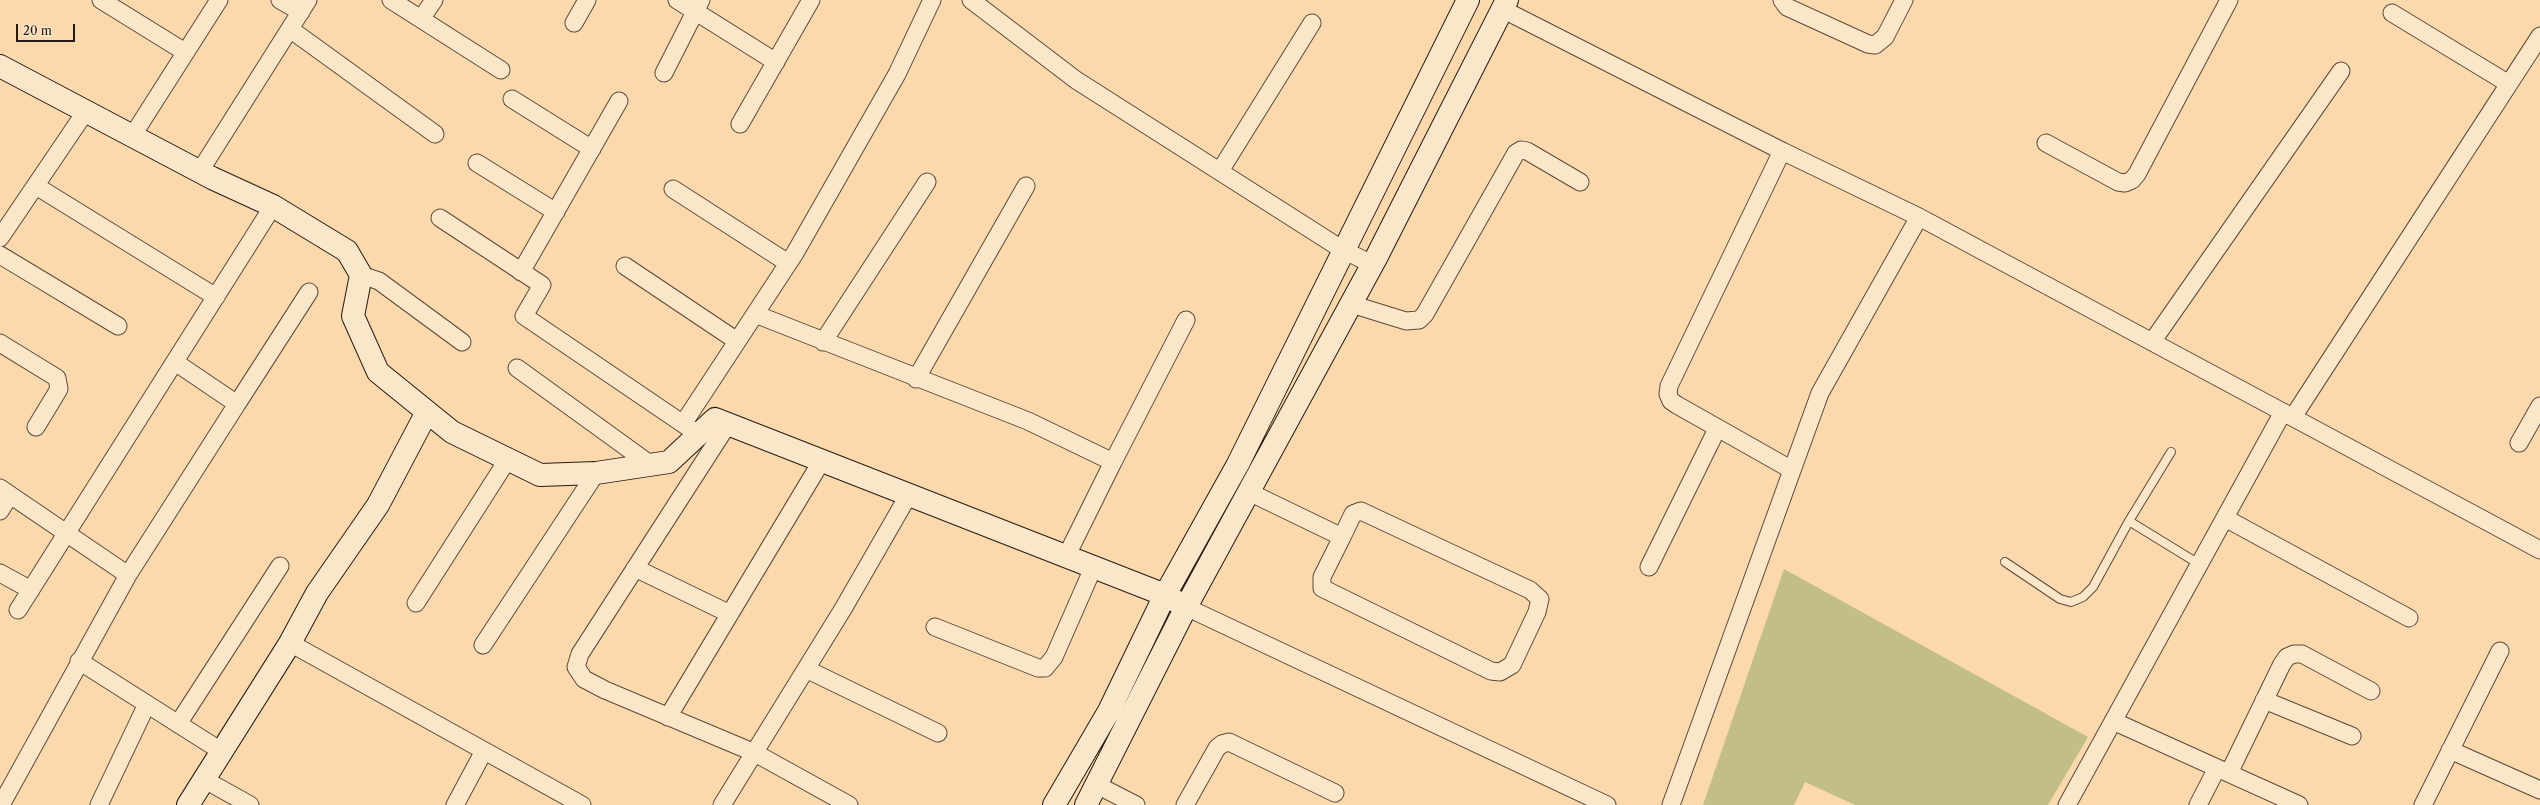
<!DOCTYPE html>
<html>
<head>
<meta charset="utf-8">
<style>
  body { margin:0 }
  #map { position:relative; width:2540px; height:805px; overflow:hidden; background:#fbd9ac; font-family:"Libre Caslon Text",serif }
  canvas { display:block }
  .scale { position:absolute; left:16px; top:24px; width:59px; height:18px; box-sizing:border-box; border:2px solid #231b12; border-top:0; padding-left:5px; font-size:12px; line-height:14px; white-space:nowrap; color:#231b12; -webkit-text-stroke:3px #fce6c9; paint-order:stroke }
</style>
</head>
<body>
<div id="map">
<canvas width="2540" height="805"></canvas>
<div class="scale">20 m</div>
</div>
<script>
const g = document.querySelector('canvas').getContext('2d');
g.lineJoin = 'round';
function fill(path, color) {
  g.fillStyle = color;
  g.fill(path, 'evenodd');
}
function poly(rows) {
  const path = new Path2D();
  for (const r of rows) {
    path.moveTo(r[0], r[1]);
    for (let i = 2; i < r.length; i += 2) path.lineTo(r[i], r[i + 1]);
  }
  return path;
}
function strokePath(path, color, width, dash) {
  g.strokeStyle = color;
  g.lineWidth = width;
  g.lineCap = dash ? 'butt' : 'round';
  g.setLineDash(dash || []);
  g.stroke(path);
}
const green = poly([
  [1784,569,2088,737,2048,805,1855,805,1805,782,1794,805,1703,805]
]);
const lane = poly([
  [2129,521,2199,564],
  [2005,562,2060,599,2071,602,2083,597,2093,587,2129,521,2171,452]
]);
const street = poly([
  [101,0,185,52],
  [280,0,301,12],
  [391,0,501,70],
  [677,0,776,62],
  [971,0,1076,80,1343,250,1372,264],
  [1782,0,1787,7,1868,44,1875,45,1885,37,1904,0],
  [1502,9,1782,151],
  [2392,13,2509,84],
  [421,19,434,0],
  [574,23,587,0],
  [290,29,435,134],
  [664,73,701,0],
  [512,99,592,149],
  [740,124,811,0],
  [133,135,219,0],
  [2046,143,2118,182,2125,183,2132,180,2137,174,2229,0],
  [477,163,556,212],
  [200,171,308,0],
  [1220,171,1312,23],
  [36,186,216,297],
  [673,189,788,263],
  [440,218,542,285,524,316,692,430],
  [0,238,86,111],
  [0,255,118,326],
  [625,266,737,341],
  [521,272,619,101],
  [361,275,379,281,462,342],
  [1351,304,1406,321,1419,320,1425,314,1516,153,1521,150,1527,151,1580,182],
  [755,314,1028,421,1113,462,1066,557],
  [823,342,927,182],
  [2152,342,2341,71],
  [0,343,57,378,59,389,36,427],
  [517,368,651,465],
  [916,379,1026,186],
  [237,404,309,292],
  [2293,417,2540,36],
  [683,424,795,253,897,74,932,0],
  [728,424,580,654,576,667,584,679,605,690,755,753,849,805],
  [2519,443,2540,406],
  [1113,462,1186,320],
  [1792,470,1677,405,1671,401,1668,394,1669,386,1782,151,1919,217,2540,550],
  [0,488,128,575],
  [1249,492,1342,537,1353,514,1361,511,1530,590,1540,599,1537,612,1512,665,1500,672,1491,671,1322,588,1322,577,1342,537],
  [0,511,10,495],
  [2225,518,2409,618],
  [1649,567,1717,429],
  [635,568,730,614],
  [0,573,31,590],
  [416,603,508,459],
  [1186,607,1607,805],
  [18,610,273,206],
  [935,627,1038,668,1045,668,1054,657,1093,568],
  [290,643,582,805],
  [483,645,596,473],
  [79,661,221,751],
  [806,669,938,733],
  [2264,700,2352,736],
  [668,717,821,462],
  [2113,721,2299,805],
  [178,724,280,566],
  [2450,750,2540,790],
  [2229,773,2282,664,2287,657,2294,654,2302,654,2371,691],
  [205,780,250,805],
  [1097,785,1136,805],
  [1,805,128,575,237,404,175,362],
  [99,805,147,704],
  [455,805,484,751],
  [722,805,843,609,908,496],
  [1185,805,1217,748,1222,744,1229,742,1335,793],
  [1671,805,1820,393,1919,217],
  [2067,805,2283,412],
  [2198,805,2217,768],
  [2423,805,2500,651]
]);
const secondary = poly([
  [0,66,212,178,273,206,347,251,361,275,353,316,378,372,452,432,540,475,596,473,669,462,715,419,1165,595,1186,607],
  [188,805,290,643,317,593,378,505,427,412],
  [1054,805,1109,711,1165,595,1238,464,1468,0],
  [1086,805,1186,607,1376,258,1507,0]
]);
fill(green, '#c1be87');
strokePath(lane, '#594a38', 10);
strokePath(street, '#594a38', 19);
strokePath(secondary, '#231b12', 24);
strokePath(lane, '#fce6c9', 8);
strokePath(street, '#fce6c9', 17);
strokePath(secondary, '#fce6c9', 22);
</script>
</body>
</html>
